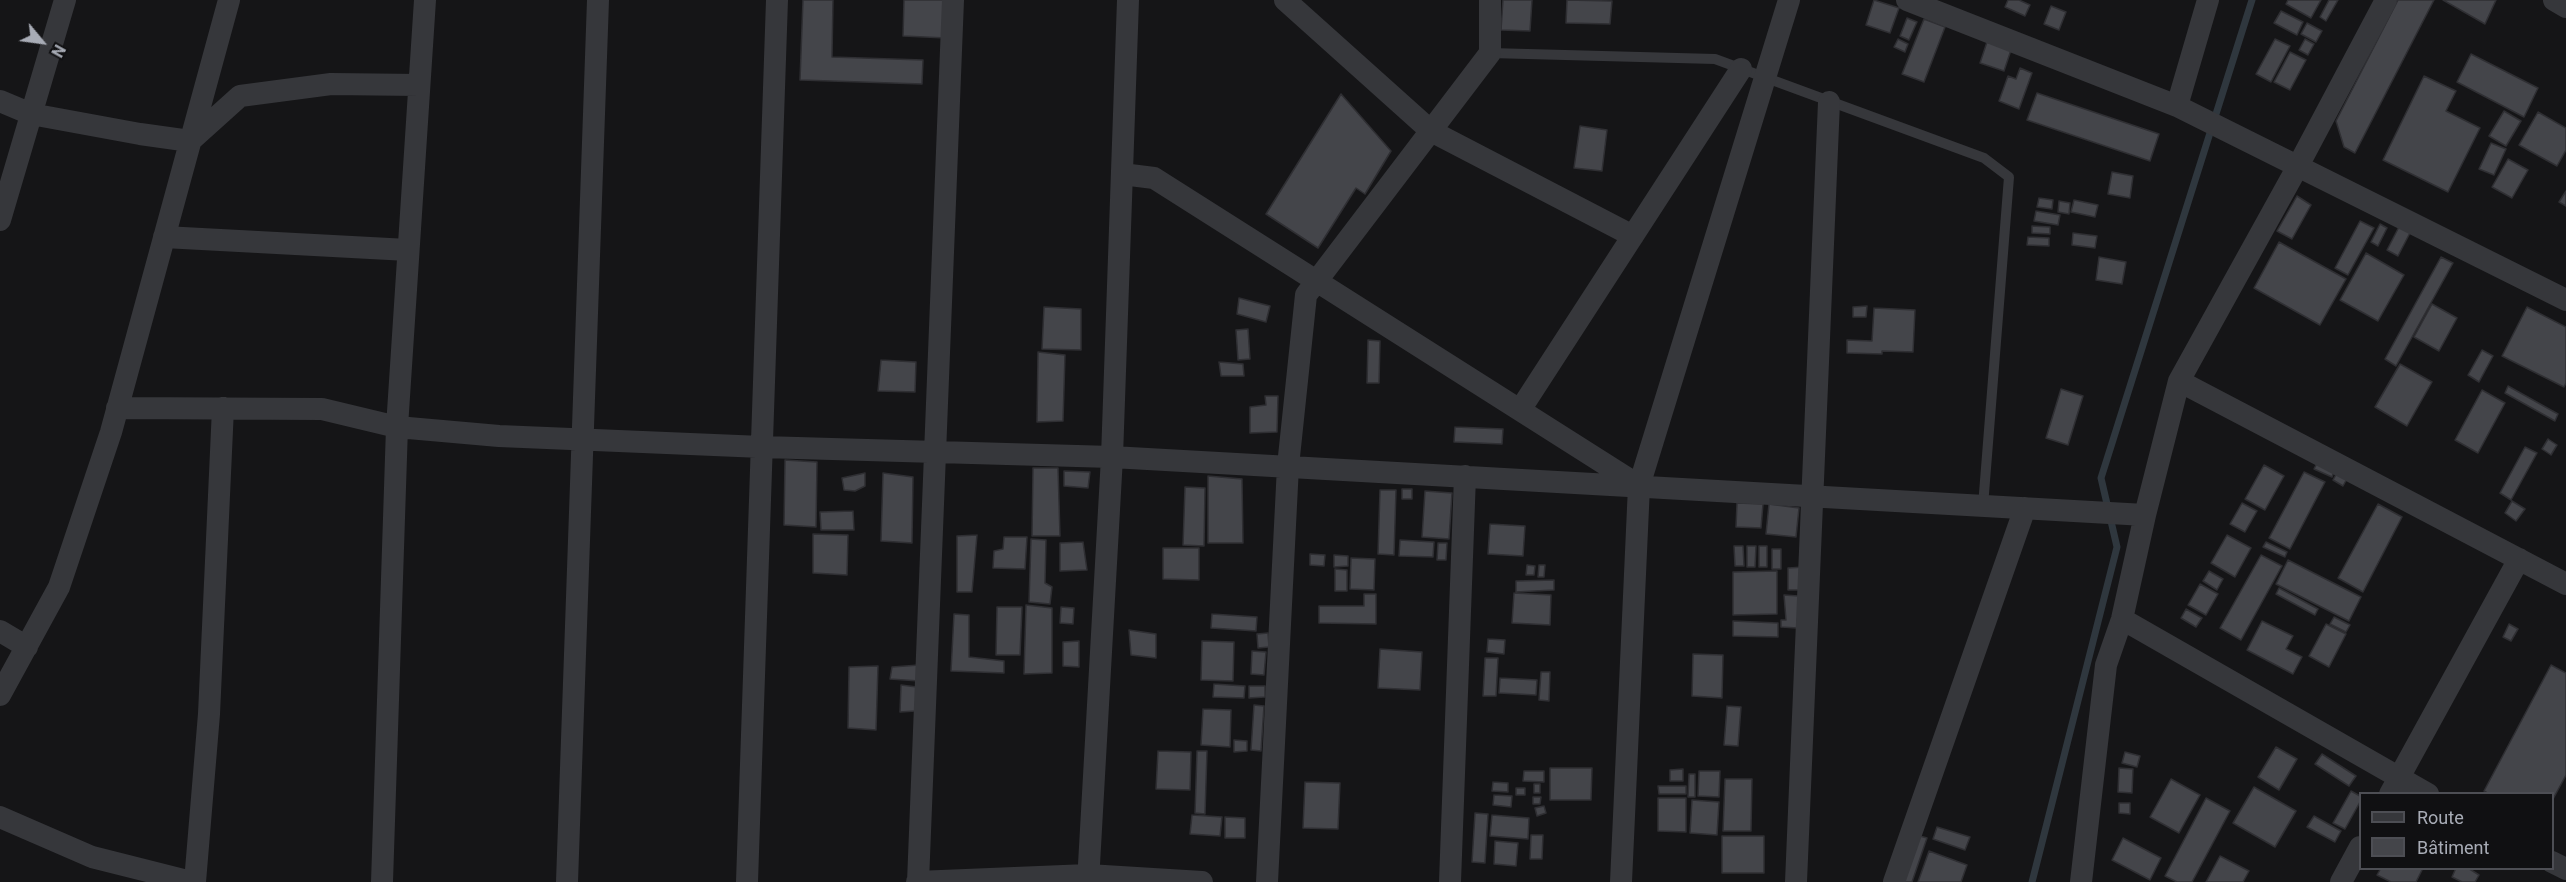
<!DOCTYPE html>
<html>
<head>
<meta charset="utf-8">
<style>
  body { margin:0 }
  #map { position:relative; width:2566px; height:882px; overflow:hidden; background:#151517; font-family:Roboto,sans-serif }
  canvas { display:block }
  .legend { position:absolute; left:2359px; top:792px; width:195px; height:78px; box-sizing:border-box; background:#101012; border:2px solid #4d4e54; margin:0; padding:8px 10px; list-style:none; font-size:18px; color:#a8acb6 }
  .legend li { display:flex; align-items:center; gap:12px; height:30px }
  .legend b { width:30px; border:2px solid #4d4e54 }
  .north { position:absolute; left:12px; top:12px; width:60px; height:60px; -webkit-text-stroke:4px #101012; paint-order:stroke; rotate:119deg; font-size:16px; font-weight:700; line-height:24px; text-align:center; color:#a8acb6 }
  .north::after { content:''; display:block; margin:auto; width:21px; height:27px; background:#a8acb6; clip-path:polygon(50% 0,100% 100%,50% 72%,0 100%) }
</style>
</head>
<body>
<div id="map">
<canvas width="2566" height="882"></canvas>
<ul class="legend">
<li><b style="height:8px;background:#36373b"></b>Route</li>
<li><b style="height:16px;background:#44454a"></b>Bâtiment</li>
</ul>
<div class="north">N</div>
</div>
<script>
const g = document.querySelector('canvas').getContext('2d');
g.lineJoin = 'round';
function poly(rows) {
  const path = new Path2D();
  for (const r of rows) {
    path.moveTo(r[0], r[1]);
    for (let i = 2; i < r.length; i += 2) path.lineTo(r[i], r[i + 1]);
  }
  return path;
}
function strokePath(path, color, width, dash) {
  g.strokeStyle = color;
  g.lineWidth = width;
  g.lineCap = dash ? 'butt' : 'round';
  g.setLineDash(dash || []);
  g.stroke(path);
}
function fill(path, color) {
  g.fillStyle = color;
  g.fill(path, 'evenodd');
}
const stream = poly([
  [2032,882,2117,547,2101,478,2252,0]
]);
const building = poly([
  [803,0,833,0,832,57,923,60,922,84,800,80,803,0],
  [904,0,948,0,946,38,903,36,904,0],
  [1503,0,1532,0,1530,31,1501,30,1503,0],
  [1567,0,1612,1,1610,24,1566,23,1567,0],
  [1874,0,1899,8,1890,33,1866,25,1874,0],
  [2008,0,2019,0,2030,5,2025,16,2005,7,2008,0],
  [2288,0,2321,0,2311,18,2286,4,2288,0],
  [2329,0,2338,0,2326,21,2320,17,2329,0],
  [2398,0,2434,0,2355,153,2344,147,2336,121,2398,0],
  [2443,0,2496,0,2485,24,2443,0],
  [2051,6,2066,12,2059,30,2044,24,2051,6],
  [2281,11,2303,22,2297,35,2274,23,2281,11],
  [1907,18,1917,22,1909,40,1900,36,1907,18],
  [1924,19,1945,27,1924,82,1902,74,1924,19],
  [2307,23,2322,31,2316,42,2301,34,2307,23],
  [1898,39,1908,44,1905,52,1894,47,1898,39],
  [2275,39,2290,46,2271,82,2256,74,2275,39],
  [2305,39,2314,44,2308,55,2299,50,2305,39],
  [1987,42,2011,50,2004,71,1980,63,1987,42],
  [2290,52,2306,60,2290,90,2274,82,2290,52],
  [2471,54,2538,88,2524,117,2457,82,2471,54],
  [2020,68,2032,73,2019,109,1999,101,2008,76,2016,79,2020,68],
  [2424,76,2456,91,2446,111,2480,128,2448,192,2383,160,2424,76],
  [2037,93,2159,134,2150,161,2027,120,2037,93],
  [1341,94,1391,151,1365,194,1356,188,1318,248,1266,214,1341,94],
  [2504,111,2521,121,2506,146,2489,136,2504,111],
  [2538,112,2566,128,2566,150,2557,166,2519,145,2538,112],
  [1580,126,1607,130,1602,171,1574,168,1580,126],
  [2491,143,2506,149,2494,175,2479,169,2491,143],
  [2508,159,2528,170,2512,198,2492,187,2508,159],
  [2112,172,2133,176,2130,198,2108,194,2112,172],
  [2566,191,2566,206,2559,202,2566,191],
  [2297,196,2311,205,2292,239,2277,231,2297,196],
  [2039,198,2053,200,2052,209,2037,207,2039,198],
  [2074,200,2098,205,2095,217,2071,212,2074,200],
  [2059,201,2070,203,2069,214,2058,212,2059,201],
  [2036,211,2060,215,2058,225,2034,221,2036,211],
  [2360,221,2374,228,2348,275,2335,268,2360,221],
  [2401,223,2412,229,2398,256,2387,250,2401,223],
  [2380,224,2387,228,2378,246,2371,242,2380,224],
  [2032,226,2050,227,2050,234,2032,233,2032,226],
  [2073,233,2097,236,2095,248,2072,245,2073,233],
  [2028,237,2049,238,2049,246,2027,245,2028,237],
  [2279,242,2346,279,2320,325,2254,288,2279,242],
  [2366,253,2404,275,2378,321,2340,300,2366,253],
  [2099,257,2126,262,2122,284,2096,280,2099,257],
  [2441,257,2453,263,2396,366,2385,359,2441,257],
  [1239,298,1270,306,1266,322,1237,314,1239,298],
  [2432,304,2457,318,2439,351,2414,337,2432,304],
  [1867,306,1866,317,1853,317,1853,307,1867,306],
  [1044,307,1081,309,1081,350,1042,349,1044,307],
  [2527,307,2566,327,2566,383,2564,387,2502,356,2527,307],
  [1874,308,1915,310,1913,352,1882,351,1882,354,1847,353,1847,340,1872,341,1874,308],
  [1248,329,1250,359,1238,360,1236,330,1248,329],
  [1368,340,1380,341,1379,383,1367,383,1368,340],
  [2482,350,2493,356,2479,382,2468,375,2482,350],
  [1038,352,1065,355,1063,421,1037,422,1038,352],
  [881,360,916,362,915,392,878,391,881,360],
  [1219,362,1243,364,1244,376,1221,376,1219,362],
  [2400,364,2432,382,2407,426,2375,407,2400,364],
  [2508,386,2558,414,2555,421,2505,393,2508,386],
  [2061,389,2083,396,2068,445,2046,438,2061,389],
  [2482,390,2505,403,2478,453,2455,440,2482,390],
  [1265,396,1278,396,1277,432,1250,433,1250,407,1266,405,1265,396],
  [1455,427,1503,429,1502,444,1454,442,1455,427],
  [2548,439,2557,445,2551,455,2542,449,2548,439],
  [2525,447,2537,453,2511,500,2500,493,2525,447],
  [785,460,817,462,816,527,784,525,785,460],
  [2317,463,2334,471,2332,477,2314,469,2317,463],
  [2264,465,2284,476,2265,510,2245,499,2264,465],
  [1033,468,1058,468,1060,536,1032,536,1033,468],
  [2339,469,2349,475,2343,486,2333,480,2339,469],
  [1064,471,1090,472,1088,488,1064,486,1064,471],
  [2304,472,2325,482,2290,549,2269,538,2304,472],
  [865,473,865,486,855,491,844,490,842,478,865,473],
  [883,473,913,477,912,543,881,541,883,473],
  [1208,476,1242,479,1243,543,1208,543,1208,476],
  [1185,487,1205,488,1204,546,1183,545,1185,487],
  [1402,489,1412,489,1412,499,1402,499,1402,489],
  [1380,490,1396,490,1394,555,1378,554,1380,490],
  [1425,491,1452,493,1449,539,1422,537,1425,491],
  [2512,501,2525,509,2516,521,2505,513,2512,501],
  [1737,503,1763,504,1761,528,1736,527,1737,503],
  [2242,503,2257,511,2245,532,2230,524,2242,503],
  [1769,504,1799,508,1796,537,1766,534,1769,504],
  [2378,504,2402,517,2363,592,2338,578,2378,504],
  [853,511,854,530,821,530,820,512,853,511],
  [1490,524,1525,526,1523,556,1488,554,1490,524],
  [813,534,848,535,847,575,813,573,813,534],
  [977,535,972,592,957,592,957,536,977,535],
  [2227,535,2251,548,2235,577,2211,563,2227,535],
  [1004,537,1027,537,1025,569,993,568,994,551,1003,549,1004,537],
  [1031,539,1046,540,1045,583,1052,587,1050,604,1029,602,1031,539],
  [1400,540,1434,542,1433,557,1399,556,1400,540],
  [1083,542,1087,570,1060,571,1060,543,1083,542],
  [2266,542,2287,552,2285,557,2263,547,2266,542],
  [1438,543,1447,543,1446,560,1437,560,1438,543],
  [1734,546,1743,546,1744,566,1735,566,1734,546],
  [1747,546,1756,546,1755,567,1747,567,1747,546],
  [1759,546,1767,546,1767,567,1759,567,1759,546],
  [1163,548,1199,548,1199,580,1163,579,1163,548],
  [1772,549,1781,549,1781,569,1772,569,1772,549],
  [1310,554,1325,555,1324,566,1310,565,1310,554],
  [1334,555,1348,556,1348,566,1334,567,1334,555],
  [2261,555,2282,566,2241,640,2220,628,2261,555],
  [1351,558,1375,559,1374,590,1350,589,1351,558],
  [2288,560,2361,597,2349,621,2276,584,2288,560],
  [1527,565,1535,566,1534,575,1526,575,1527,565],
  [1539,565,1545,565,1544,577,1538,577,1539,565],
  [1804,567,1804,590,1788,590,1788,568,1804,567],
  [1335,569,1347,570,1347,591,1335,591,1335,569],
  [1777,571,1777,614,1733,615,1733,572,1777,571],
  [2209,571,2223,579,2217,590,2203,581,2209,571],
  [1554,580,1554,590,1516,592,1516,581,1554,580],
  [2200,584,2218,594,2206,615,2188,605,2200,584],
  [2279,588,2318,609,2315,615,2276,594,2279,588],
  [1514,593,1551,595,1550,625,1512,623,1514,593],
  [1364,594,1376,594,1376,624,1319,623,1319,606,1364,606,1364,594],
  [1784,595,1799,596,1797,628,1781,627,1781,620,1786,620,1784,595],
  [1026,605,1052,608,1052,673,1024,674,1026,605],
  [997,607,1022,607,1020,655,996,655,997,607],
  [1061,607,1074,608,1073,624,1060,623,1061,607],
  [2186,609,2202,618,2196,627,2181,618,2186,609],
  [954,614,969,615,969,657,1004,661,1004,673,951,671,954,614],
  [1212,614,1257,617,1256,631,1211,628,1212,614],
  [2334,617,2350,625,2346,632,2330,624,2334,617],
  [1733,621,1778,623,1778,637,1733,636,1733,621],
  [2262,621,2293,636,2286,649,2302,657,2293,674,2247,650,2262,621],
  [2326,624,2346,634,2329,667,2309,656,2326,624],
  [2509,624,2518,629,2511,641,2503,637,2509,624],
  [1129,630,1156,634,1156,658,1131,655,1129,630],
  [1268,633,1269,647,1258,648,1257,634,1268,633],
  [1488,639,1505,640,1504,654,1487,652,1488,639],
  [1079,641,1079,667,1063,666,1063,642,1079,641],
  [1202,641,1234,642,1233,681,1201,680,1202,641],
  [1380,649,1422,652,1420,690,1378,688,1380,649],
  [1252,651,1266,652,1264,675,1251,674,1252,651],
  [1693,654,1723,655,1722,698,1692,696,1693,654],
  [1485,658,1498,658,1496,696,1483,696,1485,658],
  [919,665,919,681,890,679,892,667,919,665],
  [2551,665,2566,673,2566,775,2552,801,2552,794,2489,794,2484,791,2551,665],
  [878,666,876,730,848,728,849,667,878,666],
  [1541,672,1550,672,1549,701,1539,700,1541,672],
  [1500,678,1537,680,1536,695,1499,693,1500,678],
  [1214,684,1245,686,1244,698,1213,697,1214,684],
  [901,685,917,687,916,711,900,712,901,685],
  [1249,686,1265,686,1265,697,1249,698,1249,686],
  [1254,705,1264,706,1261,751,1251,750,1254,705],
  [1727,706,1741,707,1738,746,1724,745,1727,706],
  [1203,709,1231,710,1230,747,1201,745,1203,709],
  [1234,740,1247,741,1247,751,1234,752,1234,740],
  [2276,747,2297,759,2279,790,2258,777,2276,747],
  [1158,751,1191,752,1190,790,1156,789,1158,751],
  [1197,751,1207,751,1205,814,1195,813,1197,751],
  [2125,752,2140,756,2137,767,2122,763,2125,752],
  [2322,754,2356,776,2349,786,2315,764,2322,754],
  [1550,768,1592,768,1591,800,1550,800,1550,768],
  [2119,768,2133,769,2132,793,2118,792,2119,768],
  [1683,769,1683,781,1670,781,1670,770,1683,769],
  [1524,771,1544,771,1544,782,1523,781,1524,771],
  [1699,771,1720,771,1719,797,1698,796,1699,771],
  [1689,774,1695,774,1695,797,1688,797,1689,774],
  [1725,779,1752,779,1751,831,1723,831,1725,779],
  [2171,779,2200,795,2179,833,2150,817,2171,779],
  [1305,782,1340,783,1338,829,1303,828,1305,782],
  [1493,782,1508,783,1508,792,1492,791,1493,782],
  [1534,784,1540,784,1540,793,1534,793,1534,784],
  [1658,786,1686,786,1686,794,1659,794,1658,786],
  [2254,787,2296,811,2275,847,2233,823,2254,787],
  [1516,788,1525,788,1525,795,1516,795,1516,788],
  [2351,791,2360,796,2360,802,2345,829,2333,823,2351,791],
  [1494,795,1512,796,1511,807,1493,805,1494,795],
  [1533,797,1541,797,1540,804,1533,804,1533,797],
  [1658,798,1686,798,1686,832,1658,831,1658,798],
  [2206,798,2230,811,2192,882,2177,882,2165,876,2206,798],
  [1692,800,1719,802,1717,835,1690,833,1692,800],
  [2119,803,2130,803,2130,814,2119,813,2119,803],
  [1544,806,1546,813,1537,816,1535,808,1544,806],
  [1475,813,1488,814,1485,863,1472,862,1475,813],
  [1192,815,1222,817,1220,836,1190,834,1192,815],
  [1492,815,1529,818,1528,839,1490,836,1492,815],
  [2314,816,2341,831,2335,842,2307,827,2314,816],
  [1225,817,1245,818,1245,838,1225,838,1225,817],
  [1937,827,1970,837,1965,850,1933,839,1937,827],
  [1913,834,1927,838,1912,882,1898,882,1913,834],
  [1531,835,1543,835,1542,859,1530,859,1531,835],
  [1722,836,1764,836,1764,873,1722,873,1722,836],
  [2123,838,2161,858,2150,880,2112,860,2123,838],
  [1495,841,1518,843,1516,866,1494,864,1495,841],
  [1929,851,1967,865,1961,882,1918,882,1929,851],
  [2220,856,2249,871,2243,882,2206,882,2220,856],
  [2381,868,2423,868,2416,882,2391,882,2377,875,2381,868],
  [2456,868,2468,868,2479,875,2475,882,2462,882,2452,877,2456,868]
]);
const service = poly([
  [1490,53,1715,59,1984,158,2009,177,1983,506]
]);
const minor = poly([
  [1285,0,1431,131,1633,236],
  [1907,0,2177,106,2566,300],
  [2554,0,2566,7],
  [0,101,31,114,140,134,190,141,240,96,331,84,419,85],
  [2177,106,2208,0],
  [1122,174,1154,178,1638,485],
  [0,220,65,0],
  [164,237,408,250],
  [2179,381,2566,584],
  [117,408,322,409,397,427,499,436,762,447,1112,457,2145,515],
  [1520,410,1741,69],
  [2122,619,2428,794],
  [0,631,27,647],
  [0,695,59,587,111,432,229,0],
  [2390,794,2519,559],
  [0,817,92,857,191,882],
  [2552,862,2566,869],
  [195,882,209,714,223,408],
  [382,882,397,427,425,0],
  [567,882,598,0],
  [747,882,777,0],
  [917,882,1088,875,1202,882],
  [918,882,953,0],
  [1088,882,1112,457,1128,0],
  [1267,882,1288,466,1306,295,1490,53,1490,0],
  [1450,882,1465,476],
  [1621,882,1639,486,1789,0],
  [1796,882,1829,102],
  [1894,882,2025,508],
  [2081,882,2106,665,2122,619,2145,515,2179,381,2298,166,2386,0],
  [2341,882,2360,847]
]);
strokePath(stream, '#2f373e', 7);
fill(building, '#44454a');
strokePath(building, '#2f2f33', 1.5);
strokePath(service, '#36373b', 10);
strokePath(minor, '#36373b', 22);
</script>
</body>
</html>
